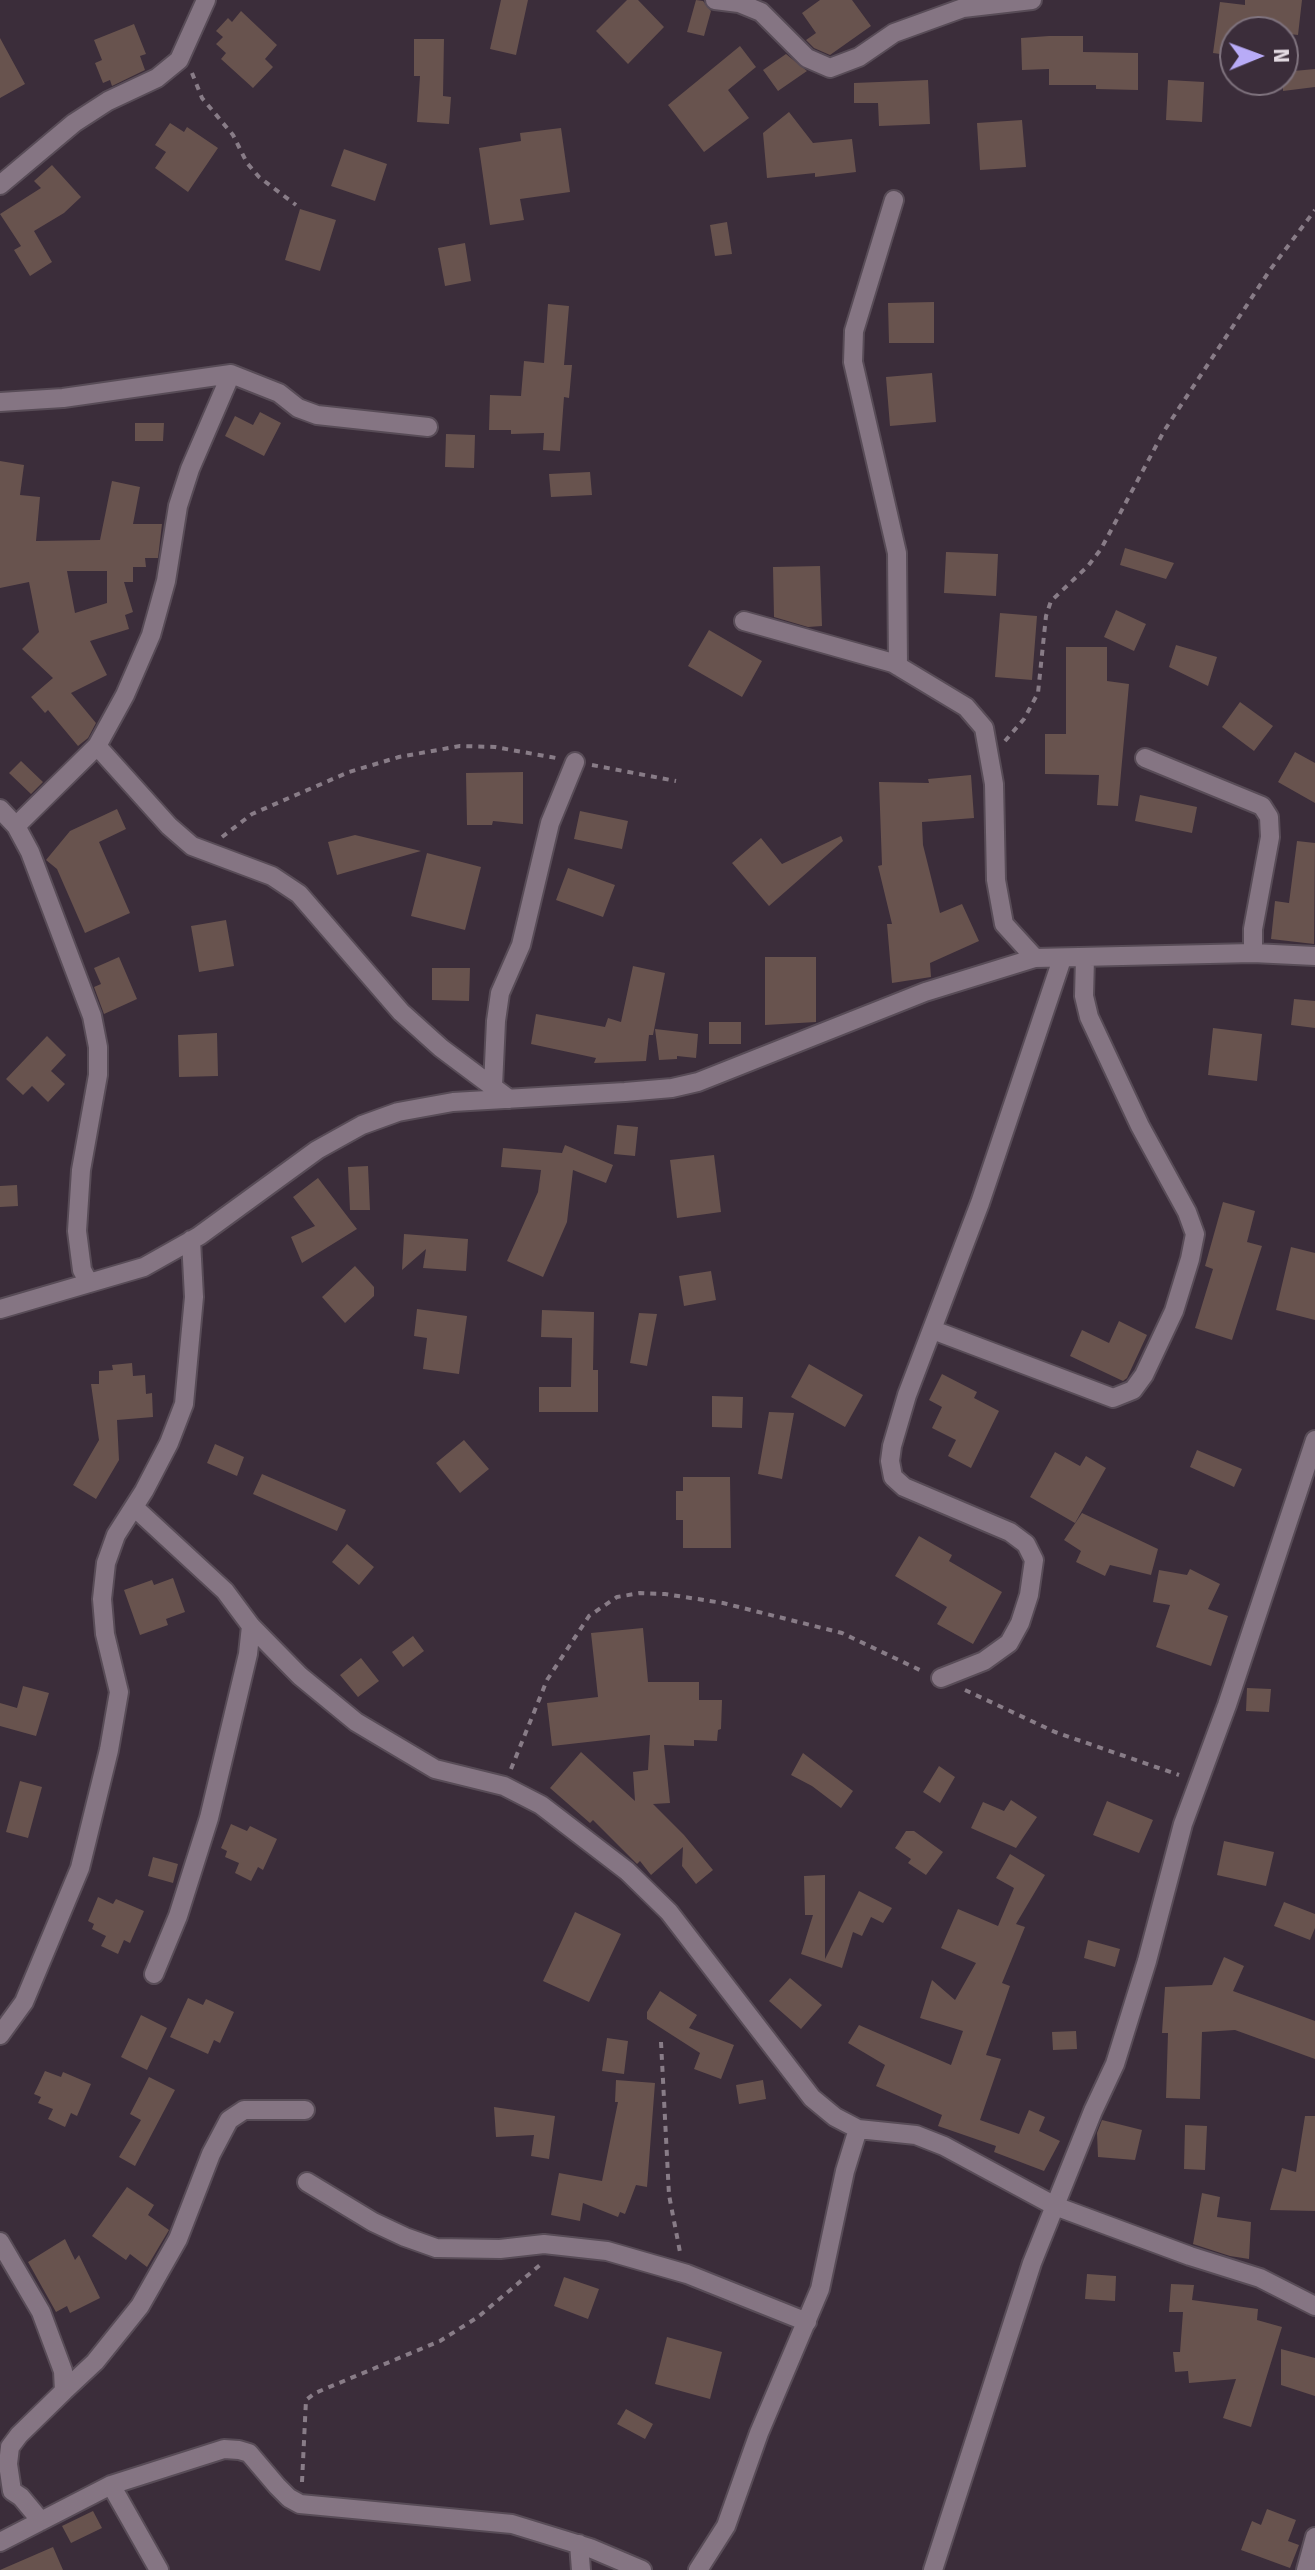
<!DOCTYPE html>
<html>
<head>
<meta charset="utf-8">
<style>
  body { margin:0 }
  #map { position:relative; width:1315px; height:2570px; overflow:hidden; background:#3b2d3a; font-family:"Fira Sans",sans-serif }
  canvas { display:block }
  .north { position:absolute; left:1219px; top:16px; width:80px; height:80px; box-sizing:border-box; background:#3b2d3a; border:2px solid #7f737e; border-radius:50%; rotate:89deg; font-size:22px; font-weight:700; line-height:32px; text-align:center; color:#e4dbe3 }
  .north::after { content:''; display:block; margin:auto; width:28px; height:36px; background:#b8abf7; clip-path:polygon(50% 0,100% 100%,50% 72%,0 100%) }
</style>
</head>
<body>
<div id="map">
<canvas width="1315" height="2570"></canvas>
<div class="north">N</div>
</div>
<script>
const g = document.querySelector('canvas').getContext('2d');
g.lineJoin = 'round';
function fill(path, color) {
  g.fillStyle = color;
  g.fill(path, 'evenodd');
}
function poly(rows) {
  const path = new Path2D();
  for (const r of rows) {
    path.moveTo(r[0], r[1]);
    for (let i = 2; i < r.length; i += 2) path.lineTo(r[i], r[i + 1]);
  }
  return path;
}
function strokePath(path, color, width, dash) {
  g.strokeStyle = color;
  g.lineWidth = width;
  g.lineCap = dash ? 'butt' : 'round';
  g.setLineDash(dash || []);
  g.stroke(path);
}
const building = poly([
  [501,0,528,0,516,55,490,49],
  [627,0,638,0,664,27,628,64,596,31],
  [696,0,703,1,711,11,704,36,687,32],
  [820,0,852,0,871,26,830,55,814,48,806,40,816,33,802,13],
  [1245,0,1302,0,1298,35,1239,28,1238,32,1235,32,1235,56,1213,53,1220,2,1245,5],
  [241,11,277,45,265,59,273,67,253,88,221,59,226,53,216,44,223,37,216,31,228,18,232,22],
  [134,24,146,54,140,56,145,70,112,86,110,80,103,83,95,63,102,60,94,40],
  [1049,36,1083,36,1083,52,1138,53,1138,90,1096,89,1096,85,1049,85,1049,69,1022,70,1021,38],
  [0,38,25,84,0,98],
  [414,39,444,39,443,96,451,97,449,124,417,122,420,76,414,76],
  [740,46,756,67,728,90,749,118,704,152,668,105],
  [786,54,807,71,778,91,763,70],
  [1315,69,1315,87,1283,91,1283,72],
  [928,80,930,124,879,126,878,103,854,103,854,83],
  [1168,80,1204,82,1202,122,1166,120],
  [789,112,813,143,852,139,856,172,815,177,815,173,767,178,763,133],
  [1022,120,1026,167,980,170,977,123],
  [170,123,184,132,187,127,218,148,188,192,155,168,166,152,155,145],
  [561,128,570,192,520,199,524,220,490,225,479,148,521,141,520,133],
  [344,149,387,164,375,201,331,186],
  [52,165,81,197,64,213,34,231,52,262,30,276,14,250,21,246,0,214,41,188,34,181],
  [300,209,336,220,320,271,285,260],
  [727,222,732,254,715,256,710,225],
  [465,243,471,281,445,286,438,248],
  [934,302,934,343,889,343,888,303],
  [548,304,569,306,564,365,572,365,569,398,564,397,560,451,543,450,544,433,511,434,511,430,489,430,490,395,521,396,524,361,544,363],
  [932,373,936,422,890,426,886,377],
  [260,412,281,423,264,456,225,436,235,416,253,425],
  [135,423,164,423,163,441,135,441],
  [446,434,475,435,474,468,445,467],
  [0,461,24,465,20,495,40,497,36,541,100,540,112,481,140,487,133,524,162,524,158,558,145,558,146,567,133,567,133,582,124,582,133,612,125,615,129,629,90,641,107,675,71,693,96,723,88,738,78,746,48,710,45,713,31,697,53,678,22,649,39,632,29,582,0,588],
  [67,571,107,571,107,603,75,613],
  [590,472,592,495,551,497,549,474],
  [1125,548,1174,563,1166,579,1120,565],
  [946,552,998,554,996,596,944,593],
  [820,566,822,626,808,627,774,617,773,567],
  [1116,610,1146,624,1134,651,1104,637],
  [1000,613,1037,616,1032,680,995,677],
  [709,630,762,661,742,697,688,666],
  [1176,645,1217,657,1208,686,1169,667],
  [1066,647,1107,647,1107,681,1129,684,1118,806,1097,805,1099,775,1045,774,1045,734,1066,734],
  [1240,702,1273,726,1254,751,1222,727],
  [1295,752,1315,763,1315,803,1278,782],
  [21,761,43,782,31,794,9,773],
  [523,772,523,824,493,821,492,825,467,825,466,773],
  [971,775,974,818,922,822,923,845,940,913,962,904,979,941,930,963,931,977,892,983,887,924,892,924,878,866,882,865,879,782,929,783,928,779],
  [1140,795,1197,807,1192,833,1135,821],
  [117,809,126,829,99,842,130,913,85,933,57,869,46,860,70,831],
  [580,811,628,821,622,849,574,839],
  [355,835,421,851,337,875,328,842],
  [841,836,843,841,769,906,732,863,761,838,782,864],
  [1297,841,1315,843,1314,944,1271,939,1275,901,1289,903],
  [427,853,481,867,465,930,411,916],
  [568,868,615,885,603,917,556,900],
  [226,920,234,966,199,972,191,926],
  [119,957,137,999,104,1014,94,987,101,984,94,968],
  [765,957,816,957,816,1022,765,1025],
  [633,966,665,973,653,1035,649,1035,646,1061,594,1063,596,1058,531,1044,536,1014,605,1027,608,1018,621,1022],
  [432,968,470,968,469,1001,432,1000],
  [1294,999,1315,1001,1315,1028,1291,1025],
  [709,1022,741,1022,741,1044,709,1044],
  [1213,1028,1262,1034,1257,1081,1208,1075],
  [655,1029,698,1034,696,1058,677,1056,677,1059,659,1060],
  [217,1033,218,1076,179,1077,178,1035],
  [47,1036,66,1055,51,1071,65,1084,48,1102,32,1086,23,1095,6,1079],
  [617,1125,638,1127,635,1156,614,1154],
  [565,1145,613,1165,606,1183,573,1170,567,1222,543,1277,507,1261,538,1192,541,1170,501,1167,503,1148,562,1153],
  [714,1155,721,1212,677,1218,670,1160],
  [368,1166,370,1210,350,1210,348,1167],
  [318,1178,357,1229,302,1263,291,1237,315,1226,293,1197],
  [17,1185,18,1206,0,1207,0,1186],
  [1223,1202,1255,1211,1247,1242,1262,1246,1232,1340,1195,1328,1213,1269,1205,1266],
  [404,1234,468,1239,466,1271,423,1268,426,1249,402,1270],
  [1291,1247,1315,1253,1315,1320,1276,1310],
  [355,1266,374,1287,374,1296,345,1323,322,1297],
  [711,1271,716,1300,684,1306,679,1276],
  [417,1309,467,1316,459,1374,423,1369,427,1338,414,1336],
  [542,1310,594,1312,593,1370,598,1370,598,1412,539,1412,539,1387,571,1387,572,1338,541,1337],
  [639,1313,657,1314,647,1366,630,1363],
  [1119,1321,1147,1335,1127,1378,1123,1381,1070,1356,1082,1330,1109,1343],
  [132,1363,133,1376,145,1375,146,1394,152,1393,153,1417,117,1420,119,1460,96,1499,73,1485,99,1440,91,1384,99,1384,99,1371,113,1370,112,1365],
  [809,1364,863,1395,845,1427,791,1397],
  [942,1374,977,1392,974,1398,999,1411,971,1468,948,1456,956,1440,932,1428,942,1407,929,1400],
  [712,1396,743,1397,742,1428,712,1427],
  [769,1412,794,1413,782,1479,758,1474],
  [464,1440,489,1469,460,1493,436,1463],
  [215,1444,244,1457,237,1476,207,1463],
  [1197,1450,1242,1469,1234,1487,1190,1467],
  [1055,1452,1080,1466,1086,1456,1106,1468,1075,1523,1030,1497],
  [262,1474,346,1510,337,1531,253,1494],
  [683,1477,730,1477,731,1548,683,1548,683,1520,676,1520,676,1491,683,1491],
  [1082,1513,1158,1549,1151,1575,1110,1565,1105,1576,1076,1562,1081,1551,1064,1540],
  [919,1536,952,1555,949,1561,1002,1592,973,1644,937,1624,947,1607,895,1576],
  [347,1544,374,1567,359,1585,332,1562],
  [1190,1569,1220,1584,1208,1609,1228,1616,1211,1666,1156,1647,1170,1605,1153,1602,1159,1570,1187,1575],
  [173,1578,185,1612,166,1619,168,1625,140,1635,124,1590,152,1580,154,1585],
  [643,1628,648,1682,699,1682,699,1700,722,1700,721,1729,718,1730,717,1741,694,1740,694,1746,664,1745,670,1803,653,1804,684,1835,713,1870,696,1884,682,1866,683,1847,651,1875,640,1861,637,1864,593,1820,590,1823,550,1788,581,1752,635,1801,633,1772,648,1770,650,1735,552,1746,547,1703,598,1697,591,1633],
  [413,1636,424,1651,403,1667,392,1652],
  [361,1658,379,1681,358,1697,340,1675],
  [23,1686,49,1693,36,1736,0,1726,0,1703,17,1708],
  [1247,1688,1271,1689,1269,1712,1246,1711],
  [803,1753,853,1791,841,1808,812,1786,791,1775],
  [939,1766,955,1777,940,1803,923,1792],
  [20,1781,42,1787,28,1838,6,1832],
  [1011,1800,1037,1817,1016,1848,971,1828,983,1802,1004,1811],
  [1107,1801,1153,1820,1139,1853,1093,1835],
  [231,1824,247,1831,250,1826,277,1839,263,1870,258,1867,251,1881,235,1873,239,1863,225,1857,227,1851,221,1848],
  [906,1831,914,1831,943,1852,926,1875,908,1863,911,1859,895,1848],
  [1224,1841,1274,1852,1266,1886,1217,1875],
  [1010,1854,1045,1875,1016,1924,1025,1927,1002,1983,1010,1986,986,2055,1001,2059,980,2120,1019,2134,1029,2110,1045,2117,1039,2131,1060,2141,1044,2171,994,2152,996,2146,938,2126,942,2115,876,2086,885,2065,848,2043,859,2025,951,2065,963,2031,920,2018,932,1980,955,2000,976,1963,941,1948,958,1909,998,1926,1014,1888,996,1878],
  [153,1857,178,1864,173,1883,148,1876],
  [825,1875,825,1959,859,1891,892,1908,883,1923,871,1917,862,1936,853,1932,842,1968,801,1954,813,1915,805,1915,804,1876],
  [98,1897,113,1904,116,1899,144,1911,130,1943,124,1940,118,1954,101,1946,106,1936,92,1929,94,1924,88,1921],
  [1284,1902,1315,1914,1315,1928,1310,1940,1274,1926],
  [575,1912,621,1934,589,2002,543,1981],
  [1088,1940,1120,1949,1115,1967,1084,1958],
  [1224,1957,1244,1966,1233,1991,1315,2021,1315,2059,1235,2030,1202,2032,1200,2099,1166,2098,1168,2033,1162,2033,1165,1987,1212,1985],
  [790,1978,822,2005,801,2029,769,2001],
  [660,1991,697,2015,689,2028,734,2045,721,2079,694,2069,700,2053,647,2019,647,2012],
  [188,1998,203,2005,206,1999,234,2012,220,2043,214,2040,208,2054,170,2037],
  [141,2015,167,2028,147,2070,121,2057],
  [1076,2031,1077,2049,1053,2050,1052,2032],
  [607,2038,628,2041,624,2074,602,2071],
  [45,2071,61,2077,63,2072,91,2084,77,2116,71,2113,65,2127,48,2119,53,2109,38,2103,41,2097,34,2094],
  [149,2077,175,2090,135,2166,119,2157,141,2120,130,2114],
  [616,2080,655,2083,647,2187,636,2185,625,2214,620,2212,618,2217,583,2203,580,2221,551,2215,559,2173,602,2181,618,2102,615,2102],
  [763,2080,766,2099,739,2104,736,2085],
  [494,2107,555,2116,549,2159,531,2156,534,2135,496,2137],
  [1305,2116,1315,2116,1315,2211,1270,2210,1282,2168,1296,2172],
  [1102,2120,1142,2130,1135,2160,1098,2157,1097,2133],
  [1185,2125,1207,2126,1205,2170,1184,2169],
  [127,2187,154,2205,148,2215,169,2230,147,2267,130,2254,126,2260,92,2236],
  [1202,2193,1220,2197,1217,2217,1251,2222,1249,2259,1230,2256,1193,2244],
  [65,2239,75,2260,79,2255,100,2298,70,2313,67,2306,56,2312,28,2262],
  [1087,2274,1116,2276,1115,2301,1085,2299],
  [564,2277,599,2289,588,2319,554,2306],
  [1171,2284,1194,2285,1192,2300,1258,2309,1257,2320,1282,2327,1251,2427,1223,2418,1236,2379,1189,2383,1188,2371,1175,2372,1173,2352,1180,2352,1183,2312,1169,2312],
  [667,2337,722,2352,710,2399,655,2384],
  [1281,2349,1315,2358,1315,2396,1281,2385],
  [626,2409,653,2424,645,2439,617,2424],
  [1267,2509,1296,2520,1288,2541,1299,2545,1290,2568,1241,2550,1252,2521,1261,2525],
  [93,2511,102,2528,71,2543,62,2526],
  [53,2547,63,2570,0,2570]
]);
const path = poly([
  [192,73,202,98,233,135,247,163,259,177,296,205],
  [1005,741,1024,719,1038,693,1046,616,1051,601,1088,566,1101,549,1164,431,1270,270,1315,210],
  [592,765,676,781],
  [222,837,252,814,349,772,399,757,460,746,495,747,556,758],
  [965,1690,1055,1732,1179,1775],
  [511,1769,547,1680,589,1616,617,1597,640,1593,665,1594,723,1603,842,1633,924,1672],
  [661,2042,669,2195,680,2252],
  [302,2482,306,2400,315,2393,440,2341,478,2317,540,2265]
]);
const street = poly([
  [715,0,739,3,761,12,807,58,830,68,859,57,894,33,963,8,1032,0],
  [0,185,74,123,108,101,157,78,179,60,206,0],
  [894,200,854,331,853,362,897,553,898,666],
  [0,402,63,398,231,374,279,393,298,408,317,415,428,427],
  [744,621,893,663,966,707,984,728,994,784,996,880,1004,924,1035,958],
  [97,746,169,826,192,846,272,876,299,894,401,1012,441,1048,509,1099],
  [1145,758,1262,806,1269,817,1270,837,1253,929,1253,953],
  [0,809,16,826,30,852,92,1016,98,1047,98,1075,81,1170,77,1231,82,1270,89,1283],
  [16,826,97,746,125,695,151,635,166,581,178,506,190,469,231,374],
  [493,1086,496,1021,500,993,521,945,550,823,575,762],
  [0,1309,144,1267,199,1236,317,1150,362,1125,398,1112,453,1102,625,1092,672,1088,698,1082,925,992,1035,958,1253,953,1315,956],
  [933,1330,1113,1398,1133,1390,1144,1375,1174,1311,1190,1259,1195,1234,1187,1212,1140,1126,1089,1017,1084,996,1085,958],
  [134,1507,225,1591,251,1626,300,1676,356,1722,435,1769,504,1786,541,1805,627,1871,669,1912,812,2098,835,2117,858,2129,916,2135,944,2146,1055,2206,1190,2256,1260,2278,1315,2306],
  [941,1678,984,1661,1009,1643,1020,1623,1029,1595,1034,1560,1026,1544,1010,1532,904,1487,893,1477,890,1461,892,1446,907,1395,980,1203,1062,959],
  [154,1974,178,1916,209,1818,248,1654,251,1626],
  [0,2035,24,2002,80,1868,109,1750,119,1692,105,1634,102,1599,106,1563,116,1535,144,1491,169,1443,184,1404,194,1297,191,1240],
  [307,2182,373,2222,405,2237,436,2248,500,2249,544,2244,607,2251,687,2274,807,2322],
  [0,2242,41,2312,63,2371,64,2391,19,2435,10,2447,8,2464,12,2491,21,2497,41,2521],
  [64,2391,95,2362,140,2306,178,2239,211,2154,229,2120,244,2110,305,2110],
  [111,2485,159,2570],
  [0,2542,111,2485,224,2449,239,2450,249,2453,277,2486,289,2498,300,2504,512,2524,590,2548,642,2570],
  [579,2544,581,2570],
  [698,2570,726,2526,759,2433,820,2289,845,2171,858,2129],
  [933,2570,1032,2263,1093,2111,1115,2064,1147,1961,1183,1824,1227,1705,1315,1440],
  [1306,2570,1315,2537]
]);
fill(building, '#68534e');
strokePath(street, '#584c57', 22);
strokePath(path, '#887c87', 4, [6, 6]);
strokePath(street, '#857583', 18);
</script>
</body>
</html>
